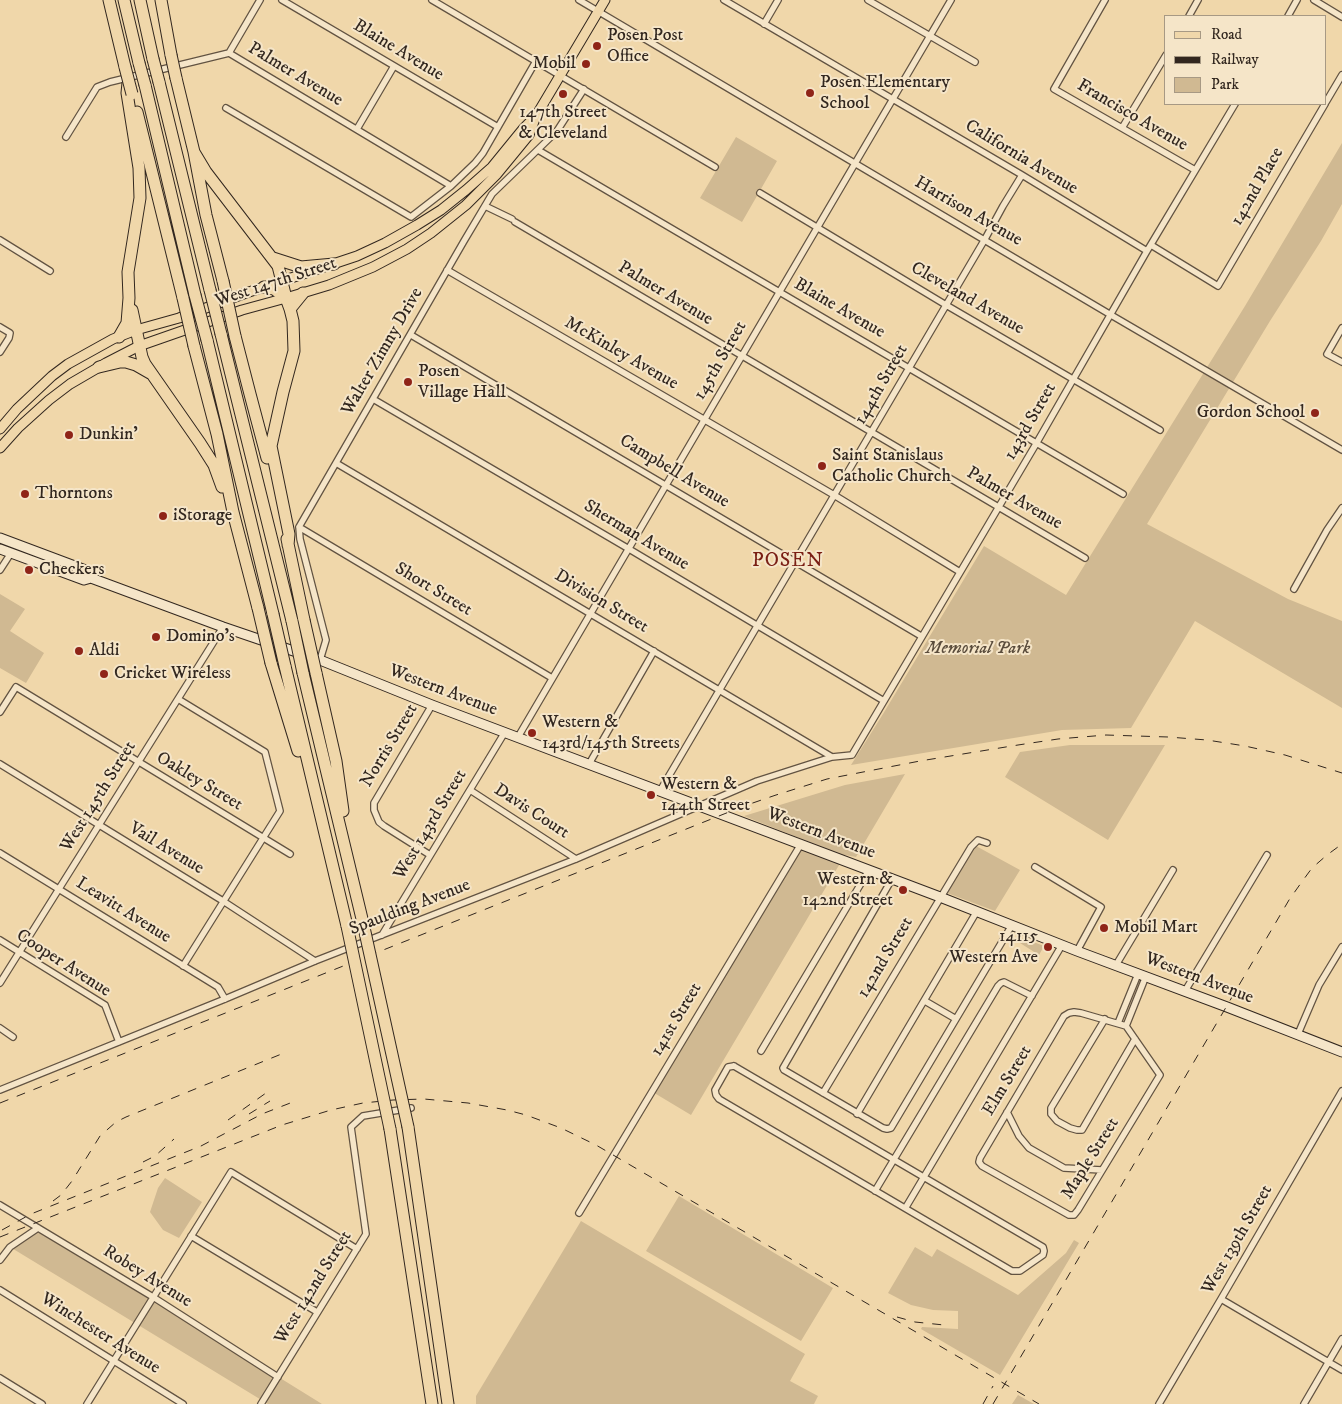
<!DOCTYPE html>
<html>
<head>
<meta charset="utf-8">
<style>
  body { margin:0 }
  #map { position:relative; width:1342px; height:1404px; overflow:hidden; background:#f0d7aa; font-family:"IM FELL DW Pica",serif }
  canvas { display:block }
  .legend { position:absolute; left:1164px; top:15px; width:162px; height:90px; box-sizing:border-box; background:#f5e5c8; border:1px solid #a79984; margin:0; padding:6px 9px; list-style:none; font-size:15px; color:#32271f }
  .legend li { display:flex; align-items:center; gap:10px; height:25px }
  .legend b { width:25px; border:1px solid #a79984 }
</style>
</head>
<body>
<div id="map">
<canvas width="1342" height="1404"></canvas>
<ul class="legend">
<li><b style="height:6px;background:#f0d7aa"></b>Road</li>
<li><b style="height:6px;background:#32271f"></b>Railway</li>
<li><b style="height:14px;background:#d0b992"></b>Park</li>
</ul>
</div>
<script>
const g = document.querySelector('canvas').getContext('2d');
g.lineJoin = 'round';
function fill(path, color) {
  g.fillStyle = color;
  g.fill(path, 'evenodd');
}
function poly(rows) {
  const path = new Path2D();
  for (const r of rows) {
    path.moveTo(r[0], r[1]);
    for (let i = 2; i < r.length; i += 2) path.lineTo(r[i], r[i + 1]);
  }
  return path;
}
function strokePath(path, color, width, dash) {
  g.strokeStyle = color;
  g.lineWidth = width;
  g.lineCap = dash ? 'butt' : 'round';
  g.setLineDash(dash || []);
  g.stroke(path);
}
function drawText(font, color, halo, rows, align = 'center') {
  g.font = font + ' "IM FELL DW Pica",serif';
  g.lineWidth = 4;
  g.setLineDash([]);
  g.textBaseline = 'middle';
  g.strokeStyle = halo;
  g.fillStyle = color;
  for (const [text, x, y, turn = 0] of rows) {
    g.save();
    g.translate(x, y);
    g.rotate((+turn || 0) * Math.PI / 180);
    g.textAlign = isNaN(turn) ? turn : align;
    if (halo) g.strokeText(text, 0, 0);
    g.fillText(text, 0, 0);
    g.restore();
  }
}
const green = poly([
  [736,137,777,161,742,222,700,198],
  [1342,143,1342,204,1321,241,1270,321,1147,524,1288,599,1342,621,1342,708,1195,621,1131,728,1062,730,851,765,883,714,984,546,1066,595,1245,306],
  [0,594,25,609,10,631,44,653,26,683,0,668],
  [1070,745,1165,745,1108,840,1005,777,1020,752],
  [905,774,856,857,845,855,691,1115,651,1091,801,844,809,842,744,816,845,785],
  [976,846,1020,870,995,911,947,893],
  [1023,938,1044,946,1039,955,1020,943],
  [165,1178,202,1202,179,1238,163,1230,150,1212,158,1188],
  [679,1196,833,1288,801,1341,646,1251],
  [581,1221,805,1354,790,1381,818,1396,814,1404,476,1404,476,1396],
  [38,1228,322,1404,268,1404,10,1247],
  [1074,1240,1079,1243,1000,1375,921,1329,922,1327,958,1329,958,1311,933,1310,911,1305,888,1293,915,1247,932,1257,937,1249,1018,1295,1066,1253],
  [1018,1395,1034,1404,1012,1404]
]);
const street = poly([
  [282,0,498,127],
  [432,0,715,167],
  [579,0,1111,315,1342,450],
  [724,0,1022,175,1147,251],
  [868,0,975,62],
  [1105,0,1054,89,1195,170],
  [1314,0,1342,17],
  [1189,16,1198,0],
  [1288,16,1297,0],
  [764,24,778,0],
  [229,53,260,0],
  [1326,102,1342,75],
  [226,108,411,217,451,186,475,163,483,153,536,61],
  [1122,128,1166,55],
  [357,129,394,66],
  [66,137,97,87,110,82,229,53,451,186],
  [538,150,1123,494],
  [760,193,946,305,1160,430],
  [485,206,512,219],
  [515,222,1085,558],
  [0,240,50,271],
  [1151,245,1218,286,1325,104],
  [447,270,834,495,960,572],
  [0,327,10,333,9,338,0,352],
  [1342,328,1327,354,1342,362],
  [411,335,921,636],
  [373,399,629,549,884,701],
  [336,463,832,757,852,755,1036,444,1147,251,1235,104],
  [299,527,552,678],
  [0,570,11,553],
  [1294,589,1327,530,1342,508],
  [320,660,326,640,300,539,299,527,464,241,492,194,557,131,584,89],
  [178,699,265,752,280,811,183,966],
  [0,712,16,687,290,854],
  [518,737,951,0],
  [0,764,223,901,315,961],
  [589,764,654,651],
  [470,790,576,859],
  [660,791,985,239,1003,206,1022,175],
  [0,853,218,987,225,999],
  [430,855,384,826,379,822,374,810,374,803,432,705],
  [1035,867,1101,907,1077,951],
  [892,879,783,1068,784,1070,883,1128,887,1129,891,1128,1012,925],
  [382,935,505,732],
  [0,940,105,1005,119,1042],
  [1116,965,1173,870],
  [0,983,223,627],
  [1185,991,1267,855],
  [925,1001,956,1019],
  [1074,1012,1081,1013,1126,1026,1160,1075,1078,1210,1074,1215,1069,1215,982,1166,979,1162,980,1158,1064,1016,1069,1013,1074,1012],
  [1105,1019,1051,1108,1051,1114,1057,1121,1070,1128,1077,1130,1082,1130,1135,1039],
  [1118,1023,1138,974],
  [1126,1026,1146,976],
  [0,1028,13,1037],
  [1298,1034,1319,985,1342,947],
  [761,1051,869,870],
  [734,1066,1043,1247,1044,1251,1043,1255,1020,1271,1012,1271,719,1099,716,1095,715,1090,728,1067,734,1066],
  [0,1090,225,999,315,961,576,859,757,781,832,757],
  [823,1093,971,847,978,840,987,843],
  [1007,1112,1019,1136,1029,1148,1064,1168,1102,1170],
  [857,1114,977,911],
  [875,1191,998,986,1001,983,1004,982,1032,996],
  [0,1205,153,1297,278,1377],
  [906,1207,1062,945],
  [579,1213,801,844],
  [191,1236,317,1312],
  [0,1260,10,1247,38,1228],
  [0,1290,183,1404],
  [1221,1299,1342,1370],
  [0,1378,42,1404],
  [87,1404,231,1172,357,1249],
  [261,1404,366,1234,351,1127,363,1116,411,1108],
  [1159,1404,1221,1299,1342,1091],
  [1304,1404,1342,1339]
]);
const secondary = poly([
  [0,538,88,571,91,578],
  [0,549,84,580,91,578,223,627,320,660,432,705,940,897,1077,951,1227,1007,1342,1052]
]);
const primary = poly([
  [0,429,17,409,52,376,68,364,113,339,136,330,179,318,246,293,357,256,385,243,417,225,441,210,466,190,492,167,523,129,534,118],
  [0,448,18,428,49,400,70,384,106,363,139,346,242,310,286,298,329,285,373,267,407,249,431,233,466,205,497,174,529,135,536,116,605,0]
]);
const highway = poly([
  [109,0,125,67],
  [124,0,139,63],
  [140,0,153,59],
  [161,0,171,55],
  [176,78,194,152,206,215,223,281],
  [159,82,210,290],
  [145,85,195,295],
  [137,112,183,298],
  [194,152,206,172,278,266,286,298,290,309,293,321,294,351,283,392,271,446,289,534,288,545],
  [273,258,301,267,334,264],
  [264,287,274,289,286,298],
  [290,309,303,293],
  [132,310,142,357,145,364,200,443,214,465,222,487],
  [221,334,292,621],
  [235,336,250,394,267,458],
  [119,337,127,323,129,298,128,272,140,198,139,168,127,93,128,83],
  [207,340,273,614],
  [194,346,217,434,233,512,258,608],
  [99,367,120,362,126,362,136,365,150,373],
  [287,539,304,620],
  [271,663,298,751],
  [285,666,347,926],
  [303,673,363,923],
  [316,673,336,761,343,811],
  [408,1127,448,1404],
  [390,1129,432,1404]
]);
const rail = poly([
  [0,1103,744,806,776,795,827,779,920,761,1018,745,1058,739,1106,735,1168,737,1207,740,1245,746,1285,755,1342,773],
  [249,1114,270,1101],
  [228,1120,266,1093],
  [143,1162,155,1156,174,1139],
  [53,1201,61,1195,72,1181,100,1136,116,1122,126,1117,284,1053],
  [2,1230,31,1214,201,1146,262,1114,298,1100],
  [0,1237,282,1125,331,1110,363,1103,393,1100,424,1099,468,1103,507,1110,526,1115,561,1128,596,1145,1039,1404],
  [897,1317,915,1322,944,1325],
  [983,1404,993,1386],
  [993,1404,1289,900,1301,883,1312,868,1327,855,1342,844]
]);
const highwayBridge = poly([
  [171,55,176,78],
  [153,59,159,82],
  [139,63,145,85],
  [125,67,132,94],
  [223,281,235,336],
  [210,290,221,334],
  [195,295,207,340],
  [183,298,194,346],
  [258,608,271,663],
  [273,614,285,666],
  [304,620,316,673],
  [292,621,303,673],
  [363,923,408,1127],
  [347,926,390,1129]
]);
const markers = [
  [597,46,5,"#8f2418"],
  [586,64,5,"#8f2418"],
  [810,93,5,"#8f2418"],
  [563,94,5,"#8f2418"],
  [408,382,5,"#8f2418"],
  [1315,413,5,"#8f2418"],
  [69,435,5,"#8f2418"],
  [822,466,5,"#8f2418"],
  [25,494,5,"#8f2418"],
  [163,516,5,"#8f2418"],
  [29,570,5,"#8f2418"],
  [156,637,5,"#8f2418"],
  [79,651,5,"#8f2418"],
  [104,674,5,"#8f2418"],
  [532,733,5,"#8f2418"],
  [651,795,5,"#8f2418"],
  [903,890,5,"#8f2418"],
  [1104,928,5,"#8f2418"],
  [1048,947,5,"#8f2418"]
];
const poiNames = [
  ["Posen Post",607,36],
  ["Office",607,57],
  ["Mobil",576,64,"right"],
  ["Posen Elementary",820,83],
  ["School",820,104],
  ["147th Street",563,113,"center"],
  ["& Cleveland",563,134,"center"],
  ["Posen",418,372],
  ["Village Hall",418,393],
  ["Gordon School",1305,413,"right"],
  ["Dunkin'",79,435],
  ["Saint Stanislaus",832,456],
  ["Catholic Church",832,477],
  ["Thorntons",35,494],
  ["iStorage",173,516],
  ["Checkers",39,570],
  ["Domino's",166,637],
  ["Aldi",89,651],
  ["Cricket Wireless",114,674],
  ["Western &",542,723],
  ["143rd/145th Streets",542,744],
  ["Western &",661,785],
  ["144th Street",661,806],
  ["Western &",893,880,"right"],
  ["142nd Street",893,901,"right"],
  ["Mobil Mart",1114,928],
  ["14115",1038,937,"right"],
  ["Western Ave",1038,958,"right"]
];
const streetNames = [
  ["Blaine Avenue",398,51,31],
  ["Palmer Avenue",295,75,31],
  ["Francisco Avenue",1132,116,30],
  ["California Avenue",1021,158,31],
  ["142nd Place",1258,187,-60],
  ["Harrison Avenue",968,212,30],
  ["West 147th Street",276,283,-18],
  ["Palmer Avenue",665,294,31],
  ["Cleveland Avenue",967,299,30],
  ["Blaine Avenue",839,309,30],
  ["Walter Zimny Drive",383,352,-60],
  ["McKinley Avenue",621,354,30],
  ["145th Street",721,361,-60],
  ["144th Street",882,385,-60],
  ["143rd Street",1031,422,-60],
  ["Campbell Avenue",674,472,31],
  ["Palmer Avenue",1014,499,30],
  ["Sherman Avenue",636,536,31],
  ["Short Street",433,590,31],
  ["Division Street",601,602,31],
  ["Western Avenue",443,691,21],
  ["Norris Street",390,746,-59],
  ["Oakley Street",199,782,31],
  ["West 145th Street",99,797,-58],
  ["Davis Court",531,812,33],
  ["West 143rd Street",431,825,-59],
  ["Western Avenue",821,834,21],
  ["Vail Avenue",166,849,31],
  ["Spaulding Avenue",410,908,-21],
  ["Leavitt Avenue",123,911,32],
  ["142nd Street",886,958,-59],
  ["Cooper Avenue",63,964,33],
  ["Western Avenue",1199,979,21],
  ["141st Street",677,1020,-59],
  ["Elm Street",1008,1081,-59],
  ["Maple Street",1091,1159,-58],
  ["West 139th Street",1238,1240,-60],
  ["Robey Avenue",147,1277,32],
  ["West 142nd Street",314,1288,-58],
  ["Winchester Avenue",100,1334,32]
];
const parkNames = [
  ["Memorial Park",978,649]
];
const quarterNames = [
  ["POSEN",788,562]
];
fill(green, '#d0b992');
strokePath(street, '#625342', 8);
strokePath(secondary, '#32271f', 11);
strokePath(primary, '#32271f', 11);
strokePath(highway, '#32271f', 13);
strokePath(street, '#f5e5c8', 5.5);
strokePath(secondary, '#f5e5c8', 9);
strokePath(primary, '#f0d7aa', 9);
strokePath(highway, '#f0d7aa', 11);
strokePath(rail, '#32271f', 1, [9, 9]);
strokePath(highwayBridge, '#32271f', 13, []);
strokePath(highwayBridge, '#f0d7aa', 11);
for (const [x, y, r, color] of markers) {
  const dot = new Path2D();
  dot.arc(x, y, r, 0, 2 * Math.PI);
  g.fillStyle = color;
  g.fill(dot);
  strokePath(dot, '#f5e5c8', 2);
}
drawText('18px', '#32271f', '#f5e5c8', poiNames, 'left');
drawText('18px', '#32271f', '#f5e5c8', streetNames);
drawText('italic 18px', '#5a4c3c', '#f5e5c8', parkNames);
g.letterSpacing = '1px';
drawText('20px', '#7a1f14', '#f5e5c8', quarterNames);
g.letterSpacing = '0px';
</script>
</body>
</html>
